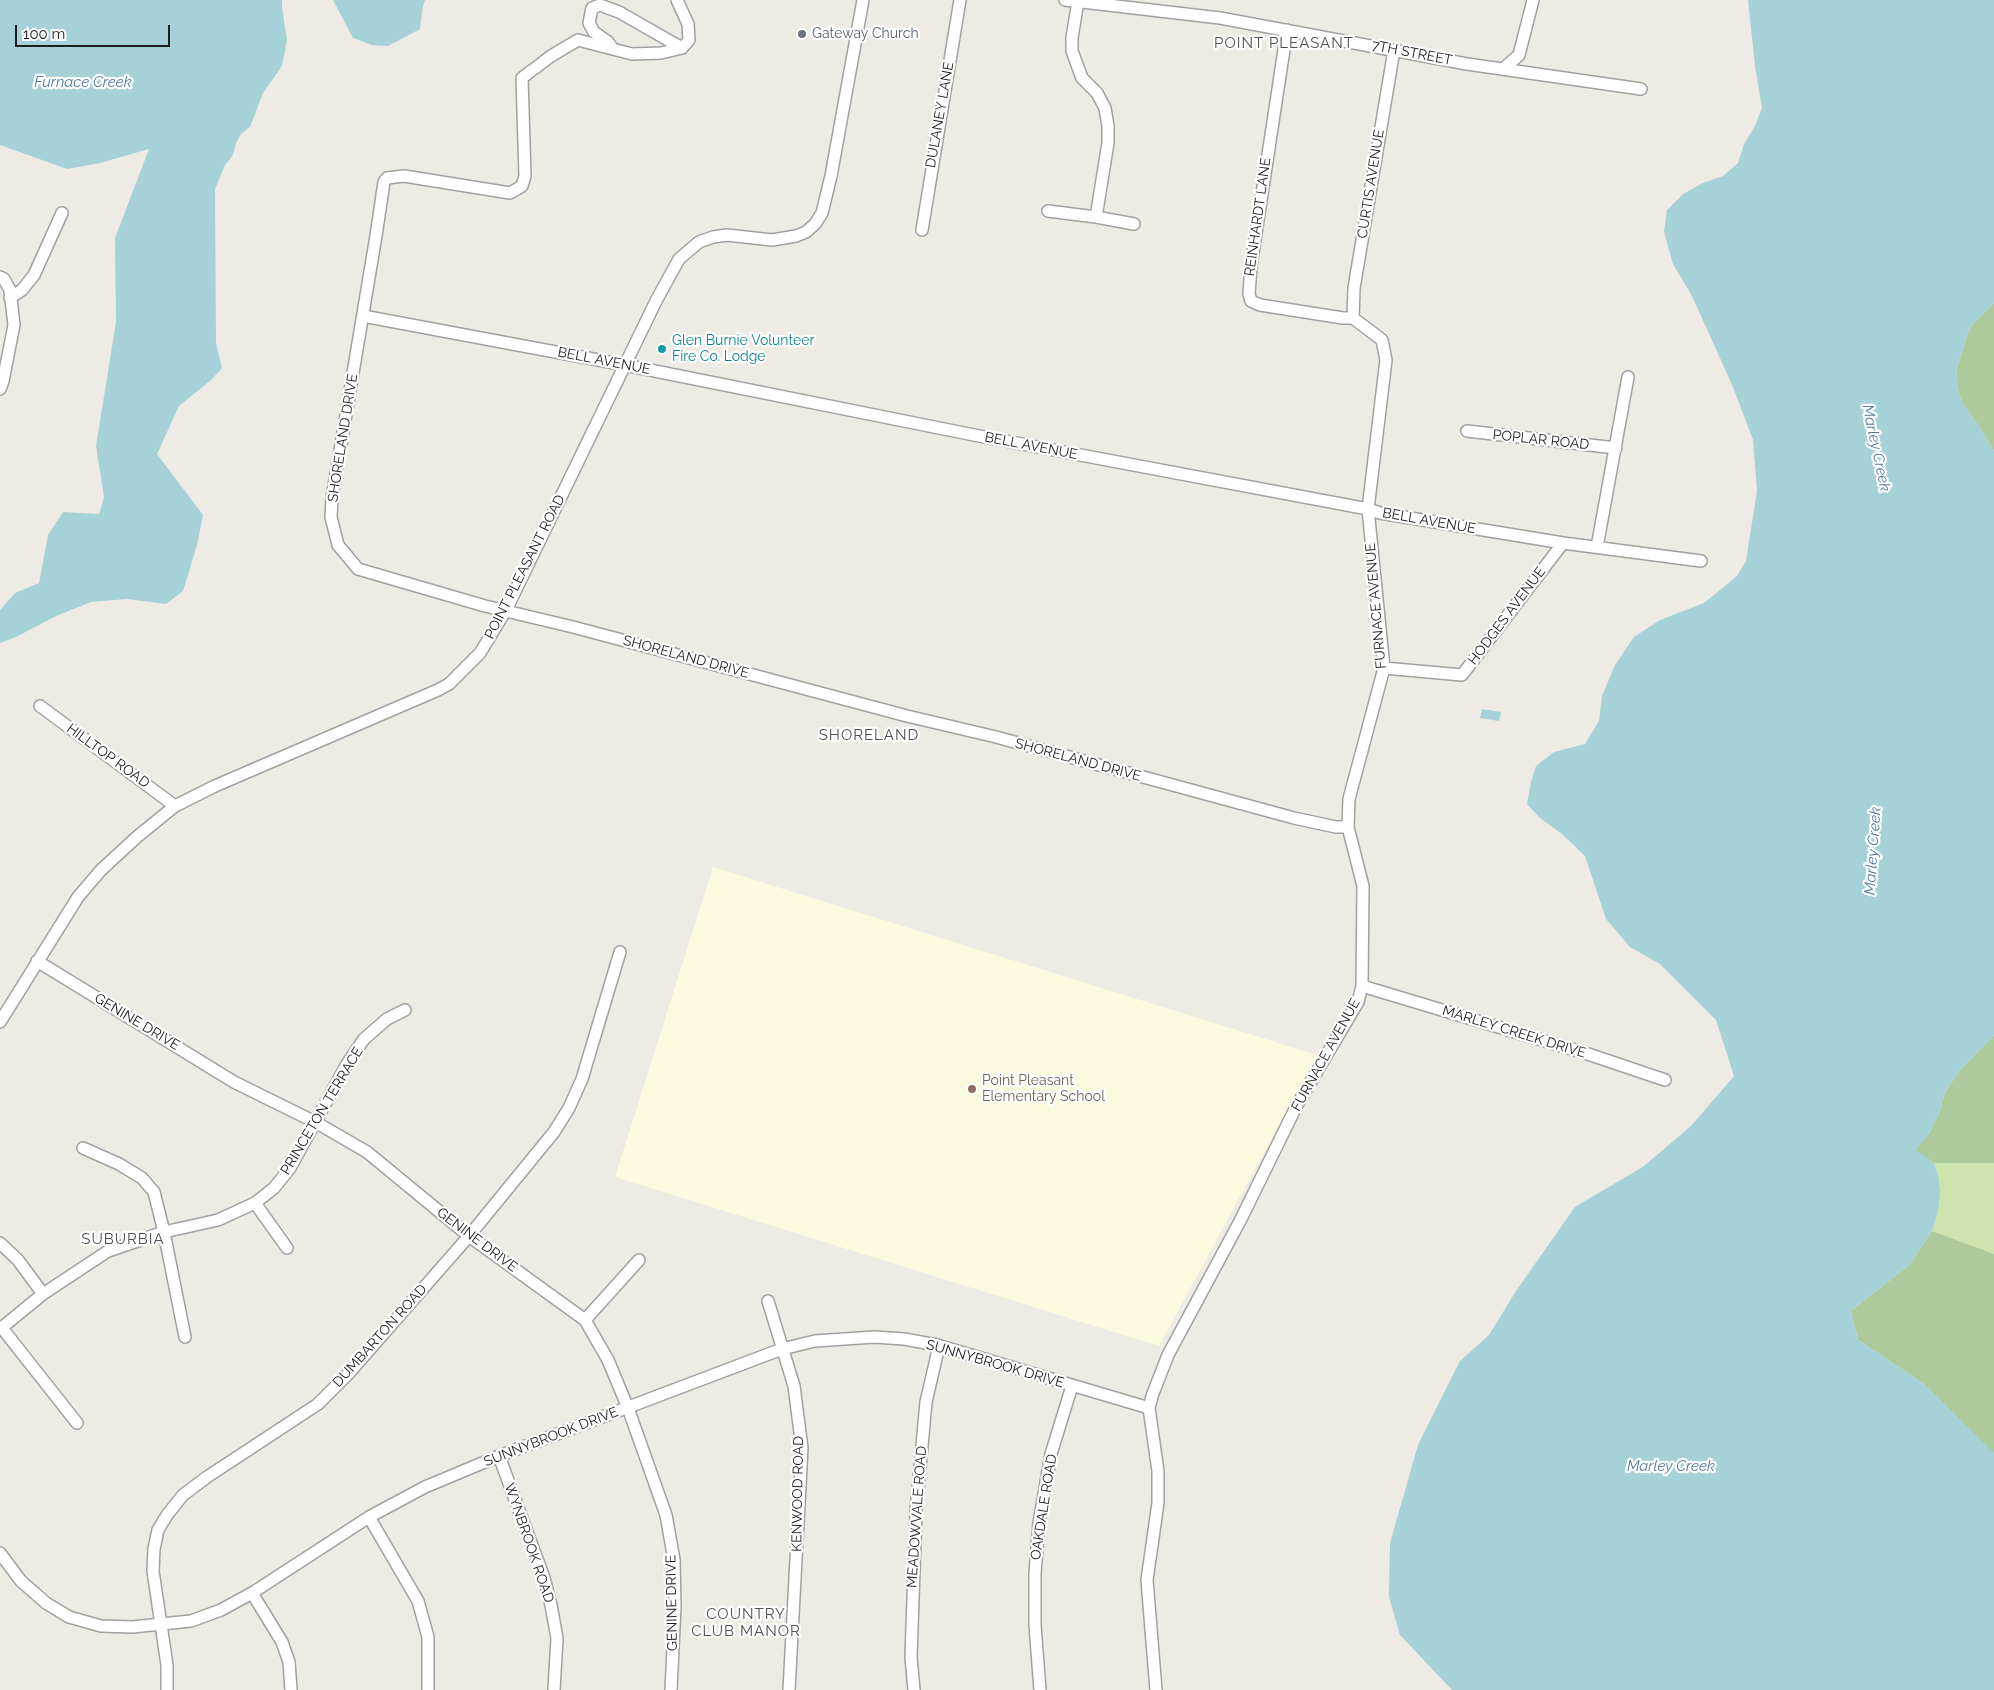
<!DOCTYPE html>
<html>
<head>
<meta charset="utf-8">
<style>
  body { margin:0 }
  #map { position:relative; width:1994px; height:1690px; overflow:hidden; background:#eeeae4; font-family:Raleway,sans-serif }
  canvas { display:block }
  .scale { position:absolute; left:15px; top:25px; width:155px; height:22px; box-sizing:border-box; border:2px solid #1d1d1d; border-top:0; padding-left:6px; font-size:15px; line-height:18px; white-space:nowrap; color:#1d1d1d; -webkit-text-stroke:4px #fff; paint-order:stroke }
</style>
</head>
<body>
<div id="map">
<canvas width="1994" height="1690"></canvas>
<div class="scale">100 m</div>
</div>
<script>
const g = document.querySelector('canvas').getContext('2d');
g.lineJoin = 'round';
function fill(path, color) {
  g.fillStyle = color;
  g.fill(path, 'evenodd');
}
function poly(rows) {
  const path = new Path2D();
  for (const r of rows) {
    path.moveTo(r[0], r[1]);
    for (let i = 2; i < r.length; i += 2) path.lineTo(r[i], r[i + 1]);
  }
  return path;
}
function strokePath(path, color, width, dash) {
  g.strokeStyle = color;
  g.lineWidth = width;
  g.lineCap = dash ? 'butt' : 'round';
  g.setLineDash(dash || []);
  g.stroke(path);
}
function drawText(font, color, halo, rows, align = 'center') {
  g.font = font + ' Raleway,sans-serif';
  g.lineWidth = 4.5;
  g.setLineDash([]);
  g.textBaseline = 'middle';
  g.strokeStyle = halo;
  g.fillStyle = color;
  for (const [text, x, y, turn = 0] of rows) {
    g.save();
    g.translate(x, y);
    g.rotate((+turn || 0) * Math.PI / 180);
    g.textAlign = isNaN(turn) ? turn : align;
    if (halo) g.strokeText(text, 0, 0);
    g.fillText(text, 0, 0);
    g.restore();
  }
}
const education = poly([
  [713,867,1320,1056,1281,1121,1159,1346,615,1177]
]);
const grass = poly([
  [1934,1163,1994,1163,1994,1254,1932,1231,1938,1212,1938,1175]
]);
const forest = poly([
  [1994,303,1994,451,1978,425,1964,406,1959,395,1956,372,1968,333,1973,324],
  [1994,1035,1994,1163,1934,1163,1915,1150,1930,1132,1939,1113,1945,1092,1960,1070],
  [1932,1231,1994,1254,1994,1454,1924,1384,1858,1340,1851,1311,1910,1264]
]);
const water = poly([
  [0,0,282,0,282,8,287,40,282,66,263,93,250,127,241,134,236,143,233,155,225,165,215,189,216,343,222,368,211,380,179,406,157,454,203,515,197,545,183,591,166,604,127,599,91,602,56,616,16,637,0,643,0,610,15,593,39,583,48,535,63,512,99,514,104,497,96,446,116,322,115,238,149,149,100,163,67,169,0,145],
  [333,0,425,0,423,6,420,29,388,46,372,45,353,38],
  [1748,0,1994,0,1994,303,1973,324,1968,333,1956,372,1959,395,1964,406,1978,425,1994,451,1994,1035,1960,1070,1945,1092,1939,1113,1930,1132,1916,1150,1934,1163,1938,1175,1940,1191,1938,1212,1932,1231,1910,1264,1851,1311,1858,1340,1924,1384,1994,1453,1994,1690,1452,1690,1400,1635,1389,1597,1390,1543,1418,1445,1460,1361,1489,1335,1516,1291,1575,1207,1644,1166,1691,1126,1734,1076,1716,1020,1660,964,1630,947,1606,919,1585,856,1562,834,1540,818,1527,804,1531,782,1536,766,1554,752,1585,744,1599,721,1602,696,1615,665,1634,637,1660,620,1704,603,1737,576,1746,561,1757,491,1753,440,1733,387,1692,296,1673,264,1664,232,1667,210,1683,194,1703,183,1723,176,1738,163,1744,144,1755,126,1762,108,1755,66],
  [1482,709,1501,712,1499,721,1480,718]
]);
const street = poly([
  [1065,0,1220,18,1467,64,1641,89],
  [1078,1,1072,38,1072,51,1082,78,1097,93,1105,108,1108,126,1108,143,1096,217],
  [1287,30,1251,266,1249,294,1251,301,1260,305,1343,318,1353,318],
  [613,49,608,42,594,32,589,23,592,8,600,5,619,12,682,48],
  [534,69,551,56,578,40,632,54,661,53,682,48,689,40,688,24,677,0],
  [1503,69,1519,55,1533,0],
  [531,71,522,78,525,176,522,186,510,193,404,176,387,178,384,182,376,236,332,498,331,517,338,545,358,569,485,606,573,627,907,716,996,737,1294,818,1336,827,1348,827],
  [1048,211,1096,217,1134,224],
  [922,230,960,0],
  [0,277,4,279,10,290,14,325,3,381,0,389],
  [10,298,22,290,34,275,62,213],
  [363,316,625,365,974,435,1368,509,1380,513,1563,543,1701,561],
  [1353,318,1354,288,1394,50],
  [1467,431,1616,448],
  [1597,547,1628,377],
  [1384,668,1462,675,1563,543],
  [40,706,175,806],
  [37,961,234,1082,317,1123,367,1152,469,1236,585,1320,608,1360,628,1408,666,1515,674,1560,675,1606,671,1690],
  [1362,986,1585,1053,1665,1080],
  [0,1022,78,897,101,870,138,836,175,806,215,786,438,690,449,684,480,653,506,610,656,301,679,259,699,242,713,237,727,235,772,240,796,236,806,232,815,224,822,213,831,176,863,0],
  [83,1148,119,1164,142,1178,154,1192,164,1232,185,1337],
  [255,1203,287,1248],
  [0,1243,18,1260,43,1294],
  [768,1301,794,1386,802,1448,789,1690],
  [585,1320,639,1260],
  [2,1328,77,1423],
  [0,1329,43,1294,108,1251,164,1232,218,1220,255,1203,274,1188,290,1168,347,1064,364,1039,387,1019,405,1010],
  [499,1456,544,1578,551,1605,557,1638,554,1690],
  [369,1517,418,1601,428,1637,428,1690],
  [0,1553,21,1581,46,1603,69,1617,101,1626,132,1627,191,1621,221,1610,252,1593,369,1517,425,1487,499,1456,782,1349,815,1341,874,1337,904,1339,937,1345,1149,1408],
  [252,1593,282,1642,289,1662,291,1690],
  [167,1690,167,1665,153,1571,154,1549,158,1530,167,1515,183,1495,207,1477,318,1404,350,1372,469,1236,554,1132,569,1108,582,1079,620,952],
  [914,1690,911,1657,916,1511,926,1402,939,1346],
  [1040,1690,1035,1625,1035,1573,1039,1523,1051,1454,1072,1386],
  [1156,1690,1147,1580,1158,1503,1158,1471,1149,1408,1152,1396,1168,1355,1240,1221,1297,1105,1358,1002,1362,986,1363,886,1348,827,1349,799,1384,668,1368,509,1386,360,1382,340,1353,318]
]);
const markers = [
  [802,34,5,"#6b7280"],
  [662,349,5,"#0f9aa8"],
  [972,1089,5,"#8d6e63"]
];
const worshipNames = [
  ["Gateway Church",812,34]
];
const streetNames = [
  ["7TH STREET",1412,53,11],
  ["DULANEY LANE",940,115,-80],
  ["CURTIS AVENUE",1371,184,-81],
  ["REINHARDT LANE",1258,217,-82],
  ["BELL AVENUE",604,361,11],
  ["SHORELAND DRIVE",343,438,-81],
  ["POPLAR ROAD",1541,440,6],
  ["BELL AVENUE",1031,446,11],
  ["BELL AVENUE",1429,521,10],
  ["POINT PLEASANT ROAD",525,567,-63],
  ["FURNACE AVENUE",1376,606,-95],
  ["HODGES AVENUE",1507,616,-53],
  ["SHORELAND DRIVE",686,657,15],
  ["HILLTOP ROAD",108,756,36],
  ["SHORELAND DRIVE",1078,760,15],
  ["GENINE DRIVE",137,1022,31],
  ["MARLEY CREEK DRIVE",1514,1032,17],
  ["FURNACE AVENUE",1326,1055,-61],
  ["PRINCETON TERRACE",322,1111,-59],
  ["GENINE DRIVE",477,1240,37],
  ["DUMBARTON ROAD",380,1336,-48],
  ["SUNNYBROOK DRIVE",995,1364,16],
  ["SUNNYBROOK DRIVE",551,1437,-21],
  ["KENWOOD ROAD",798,1494,-89],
  ["OAKDALE ROAD",1044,1507,-81],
  ["MEADOWVALE ROAD",917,1517,-86],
  ["WYNBROOK ROAD",529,1543,71],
  ["GENINE DRIVE",672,1603,-91]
];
const cultureNames = [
  ["Glen Burnie Volunteer",672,341],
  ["Fire Co. Lodge",672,357]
];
const educationNames = [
  ["Point Pleasant",982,1081],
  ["Elementary School",982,1097]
];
const neighbourhoodNames = [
  ["POINT PLEASANT",1284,43],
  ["SHORELAND",869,735],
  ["SUBURBIA",123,1239],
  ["COUNTRY",746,1614],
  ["CLUB MANOR",746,1631]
];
const waterNames = [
  ["Furnace Creek",83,82],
  ["Marley Creek",1876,448,78],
  ["Marley Creek",1873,851,-86],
  ["Marley Creek",1671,1466]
];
fill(education, '#fcfade');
fill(grass, '#cce4ad');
fill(forest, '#acca9b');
fill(water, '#a7d1d8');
strokePath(street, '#a1a1a1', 14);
strokePath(street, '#fff', 11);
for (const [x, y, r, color] of markers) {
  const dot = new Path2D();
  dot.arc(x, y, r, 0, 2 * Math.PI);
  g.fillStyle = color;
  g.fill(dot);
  strokePath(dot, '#fff', 2);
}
drawText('14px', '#5b616d', '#fff', worshipNames, 'left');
drawText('14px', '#1d1d1d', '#fff', streetNames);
drawText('14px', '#0d838f', '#fff', cultureNames, 'left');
drawText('14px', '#785e54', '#fff', educationNames, 'left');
g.letterSpacing = '1px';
drawText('15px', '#505050', '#fff', neighbourhoodNames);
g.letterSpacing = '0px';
drawText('italic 15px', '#4e7b9e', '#fff', waterNames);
</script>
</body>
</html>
